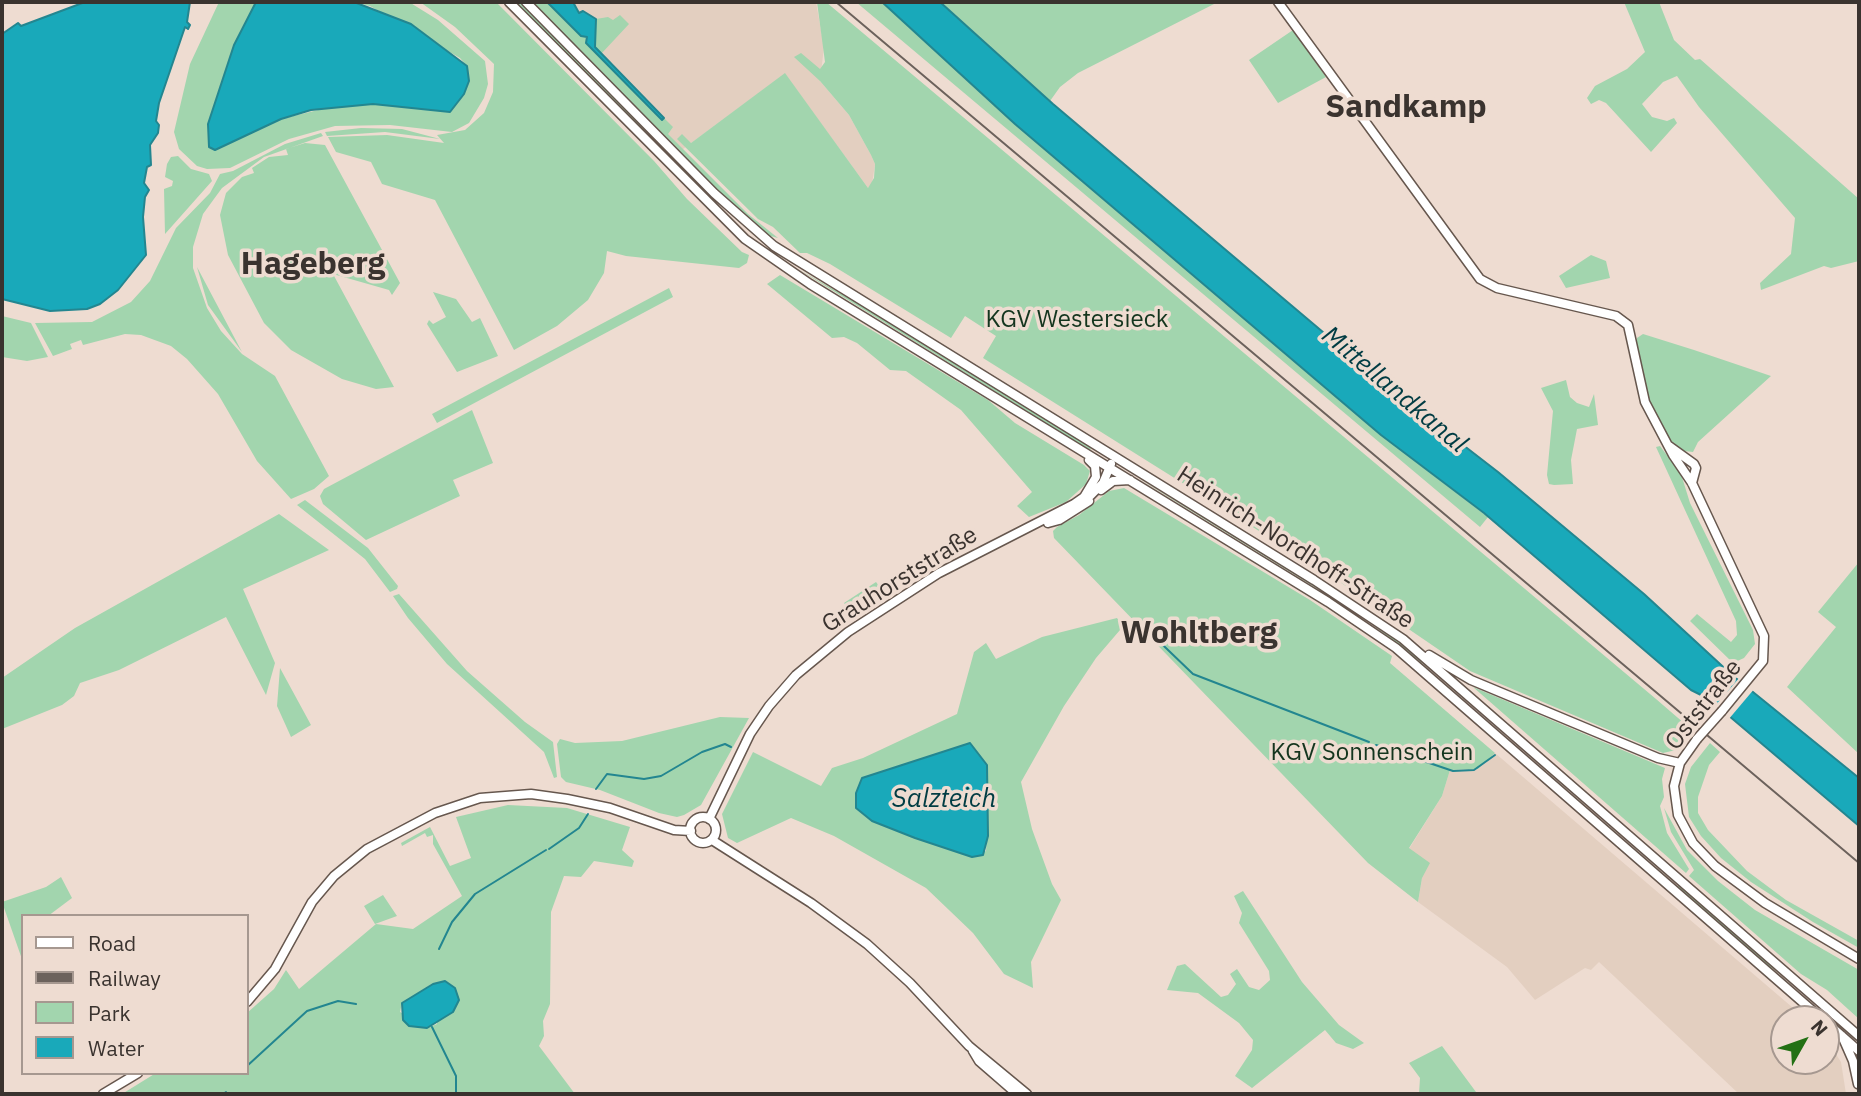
<!DOCTYPE html>
<html>
<head>
<meta charset="utf-8">
<style>
  body { margin:0 }
  #map { position:relative; width:1861px; height:1096px; overflow:hidden; background:#eedcd1; font-family:"IBM Plex Sans",sans-serif }
  canvas { display:block }
  .frame { position:absolute; inset:0; border:4px solid #3a332f; pointer-events:none }
  .legend { position:absolute; left:21px; top:914px; width:228px; height:161px; box-sizing:border-box; background:#eedcd1; border:2px solid #a69890; margin:0; padding:9px 12px; list-style:none; font-size:21px; color:#3a332f }
  .legend li { display:flex; align-items:center; gap:14px; height:35px }
  .legend b { width:35px; border:2px solid #a69890 }
  .north { position:absolute; left:1770px; top:1005px; width:70px; height:70px; box-sizing:border-box; background:#eedcd1; border:2px solid #a69890; border-radius:50%; rotate:50deg; font-size:19px; font-weight:700; line-height:28px; text-align:center; color:#3a332f }
  .north::after { content:''; display:block; margin:auto; width:24px; height:32px; background:#237014; clip-path:polygon(50% 0,100% 100%,50% 72%,0 100%) }
</style>
</head>
<body>
<div id="map">
<canvas width="1861" height="1096"></canvas>
<div class="frame"></div>
<ul class="legend">
<li><b style="height:9px;background:#fff"></b>Road</li>
<li><b style="height:9px;background:#6c625c"></b>Railway</li>
<li><b style="height:19px;background:#a2d5ae"></b>Park</li>
<li><b style="height:19px;background:#19a9ba"></b>Water</li>
</ul>
<div class="north">N</div>
</div>
<script>
const g = document.querySelector('canvas').getContext('2d');
g.lineJoin = 'round';
function fill(path, color) {
  g.fillStyle = color;
  g.fill(path, 'evenodd');
}
function poly(rows) {
  const path = new Path2D();
  for (const r of rows) {
    if (r.length === 3) {
      path.moveTo(r[0] + r[2], r[1]);
      path.arc(r[0], r[1], r[2], 0, 2 * Math.PI);
      continue;
    }
    path.moveTo(r[0], r[1]);
    for (let i = 2; i < r.length; i += 2) path.lineTo(r[i], r[i + 1]);
  }
  return path;
}
function strokePath(path, color, width, dash) {
  g.strokeStyle = color;
  g.lineWidth = width;
  g.lineCap = dash ? 'butt' : 'round';
  g.setLineDash(dash || []);
  g.stroke(path);
}
function drawText(font, color, halo, rows, align = 'center') {
  g.font = font + ' "IBM Plex Sans",sans-serif';
  g.lineWidth = 7;
  g.setLineDash([]);
  g.textBaseline = 'middle';
  g.strokeStyle = halo;
  g.fillStyle = color;
  for (const [text, x, y, turn = 0] of rows) {
    g.save();
    g.translate(x, y);
    g.rotate((+turn || 0) * Math.PI / 180);
    g.textAlign = isNaN(turn) ? turn : align;
    if (halo) g.strokeText(text, 0, 0);
    g.fillText(text, 0, 0);
    g.restore();
  }
}
const commercial = poly([
  [532,2,816,2,824,47,820,81,849,115,871,155,875,164,872,184,868,188,785,74,679,152],
  [1495,753,1806,1019,1784,1019,1784,1061,1826,1061,1826,1039,1841,1062,1846,1094,1739,1094,1599,962,1591,970,1585,968,1535,1000,1507,967,1418,902,1422,878,1409,849,1442,796,1450,770,1478,769]
]);
const green = poly([
  [219,2,256,2,234,45,208,124,209,147,215,150,281,119,343,104,396,105,450,112,464,94,469,81,467,66,460,58,370,6,354,2,409,2,438,20,485,61,488,84,484,98,469,123,452,132,390,125,335,126,289,139,230,168,207,169,197,166,179,149,174,132,190,64],
  [420,2,496,2,654,161,687,199,742,252,749,255,747,263,739,268,626,256,607,251,604,273,588,300,557,326,514,350,435,200,382,184,371,162,336,152,328,137,387,135,444,143,437,135,465,130,484,113,493,92,494,64,455,27],
  [515,2,521,2,712,196,766,246,665,155],
  [532,2,547,2,581,36,587,37,586,43,662,120,664,118,673,127,668,134,748,214,778,238,767,235,715,188],
  [817,2,826,2,1656,699,1692,730,1685,742,1676,750,1663,753,1470,671,1334,578,983,358,996,336,965,316,951,338,830,264,807,253,800,253,773,227,758,219,677,139,682,134,691,143,785,73,868,188,874,178,875,164,871,155,849,115,820,81,794,57,801,53,820,69,825,62],
  [856,2,882,2,1015,124,1381,435,1488,517,1480,527],
  [940,2,1218,2,1078,73,1060,87,1050,101],
  [1624,2,1659,2,1674,40,1695,60,1700,59,1859,199,1859,261,1831,268,1824,266,1761,290,1760,283,1791,254,1795,218,1699,107,1677,76,1663,82,1642,104,1652,117,1667,121,1674,118,1677,123,1651,152,1606,103,1599,100,1591,104,1587,98,1595,86,1627,69,1645,52],
  [620,15,629,24,601,54,595,47,596,19,608,17,613,20],
  [1293,30,1326,77,1278,103,1249,60],
  [361,128,402,129,440,139,385,132,327,136,325,132],
  [321,133,323,136,264,157,222,188,203,214,193,247,193,268,207,308,221,331,242,354,275,376,329,476,314,489,291,499,257,461,218,394,187,359,171,346,141,335,125,334,83,345,81,340,70,344,72,349,53,356,35,323,92,322,131,302,150,281,176,228,210,193,220,174,233,171,285,144],
  [305,143,325,145,400,283,392,295,389,290,333,274,394,387,376,389,342,379,291,350,264,323,228,255,220,215,226,193,242,177,254,173,252,168,269,157,288,155,286,149],
  [178,156,191,169,209,174,212,181,165,234,164,189,172,186,173,181,165,177,167,164,171,157],
  [1591,255,1606,261,1610,278,1566,288,1559,276],
  [197,267,242,352,208,305],
  [798,269,876,314,1092,446,1090,450],
  [780,275,988,400,1015,423,1084,465,1090,471,1086,484,1066,502,1029,517,1017,506,1032,492,961,410,906,371,890,370,857,343,844,337,832,338,767,284],
  [669,288,673,297,437,423,432,414],
  [433,292,456,299,472,322,480,318,498,356,457,372,427,324,429,320,433,324,446,317],
  [2,316,31,323,48,357,27,361,2,357],
  [1643,334,1694,350,1771,376,1698,442,1693,452,1684,451,1671,441,1647,397,1636,347,1637,338],
  [1566,380,1570,397,1577,403,1589,407,1594,394,1598,425,1577,429,1571,460,1573,484,1554,485,1549,484,1547,475,1553,411,1541,388],
  [472,410,493,463,453,480,460,496,366,540,323,504,320,496,324,489],
  [1660,446,1681,474,1690,503,1753,630,1755,644,1744,658,1733,663,1690,621,1697,614,1731,642,1737,635,1736,621,1656,447],
  [1136,477,1340,599,1402,642,1448,683,1360,615],
  [1124,488,1310,600,1392,656,1390,663,1495,753,1478,769,1450,770,1442,796,1409,848,1430,863,1422,878,1418,902,1368,863,1054,538,1053,531,1057,527,1079,515,1109,491],
  [305,500,368,548,398,586,397,589,390,592,365,559,297,505],
  [279,514,329,550,243,589,275,663,266,695,226,617,119,670,80,683,74,696,62,705,2,729,2,678,75,628],
  [1859,562,1859,754,1787,687,1836,627,1818,612],
  [876,582,885,594,854,616,844,603],
  [399,594,467,671,525,722,553,742,557,777,554,778,544,752,447,664,408,618,393,596],
  [1117,618,1122,626,1120,630,1096,658,1064,706,1021,782,1032,829,1052,884,1061,900,1031,962,1033,988,1004,974,973,933,926,888,834,836,791,818,737,843,728,838,722,814,753,752,821,786,832,768,863,758,957,714,974,652,986,643,996,659,1042,637],
  [970,743,988,817,986,851,972,857,915,838,872,821,856,808,856,793,862,778],
  [280,668,311,725,291,737,277,706],
  [1473,687,1665,768,1662,779,1664,797,1660,806,1667,833,1689,869,1686,873],
  [720,717,749,718,701,805,684,815,677,817,659,813,600,790,566,782,561,777,557,744,560,739,575,743,622,741],
  [1710,743,1720,752,1709,765,1698,797,1698,813,1708,830,1747,871,1786,900,1859,941,1859,948,1813,922,1751,882,1721,858,1701,836,1689,817,1685,784,1691,767],
  [508,805,567,808,630,827,622,850,634,861,632,867,594,861,581,877,564,876,551,912,550,1004,543,1021,544,1036,539,1046,575,1094,122,1094,156,1073,247,1073,247,1013,274,989,286,970,299,989,376,924,413,929,462,896,433,844,433,835,427,837,425,833,402,846,401,843,430,827,450,866,471,858,456,817],
  [432,984,437,1024,427,1028,400,1012,402,1003],
  [1664,808,1687,850,1718,881,1755,910,1859,970,1859,1019,1827,990,1801,974,1689,876,1694,870,1671,832],
  [61,877,72,898,48,916,23,916,23,962,2,902,46,887],
  [1680,884,1849,1032,1774,969,1767,966,1677,887],
  [1243,891,1302,982,1339,1025,1364,1043,1353,1049,1336,1043,1325,1030,1252,1088,1235,1076,1252,1050,1253,1040,1239,1023,1198,993,1167,990,1177,966,1185,964,1221,997,1228,995,1236,984,1230,974,1237,969,1249,987,1259,990,1270,980,1269,971,1239,923,1242,913,1234,896],
  [383,895,397,916,375,924,364,906],
  [1442,1046,1476,1092,1473,1094,1419,1094,1420,1078,1409,1063]
]);
const water = poly([
  [85,2,190,2,187,22,190,25,188,29,185,27,159,103,156,121,159,125,158,133,150,145,151,165,147,167,144,183,149,190,145,197,143,217,146,255,118,290,100,304,87,309,50,311,2,299,2,34,18,23,21,26,85,2],
  [256,2,354,2,411,24,467,66,469,81,464,94,450,112,373,104,311,110,281,119,215,150,209,147,208,124,234,45,256,2],
  [547,2,573,2,579,13,583,11,596,19,595,47,664,118,662,120,586,43,587,37,581,36,547,2],
  [882,2,940,2,1053,104,1388,387,1498,472,1644,594,1732,675,1859,778,1859,826,1709,699,1691,690,1484,513,1381,435,1015,124,882,2],
  [970,743,987,765,988,836,983,855,972,857,915,838,872,821,856,808,856,793,862,778,970,743],
  [445,981,455,988,459,1000,453,1012,427,1028,409,1026,403,1020,402,1003,433,984,445,981]
]);
const pier = poly([
  [1740,677,1755,688,1728,720,1713,708]
]);
const stream = poly([
  [1142,625,1193,674,1369,742],
  [1376,745,1453,771,1474,770,1495,755],
  [596,789,607,774,644,779,661,776,702,752,725,744,731,747],
  [549,849,579,828,588,814],
  [439,949,452,922,475,894,546,850],
  [432,1027,456,1076,456,1094],
  [247,1066,307,1011,338,1001,356,1004],
  [234,1074,236,1073],
  [223,1094,226,1092]
]);
const secondary = poly([
  [509,2,745,239,810,284,1328,602,1396,648,1822,1019],
  [526,2,714,193,774,246,1314,580,1403,639,1859,1036],
  [1278,2,1480,279,1497,288,1616,316,1628,325,1645,402,1673,455,1692,483,1764,636,1763,661,1722,711],
  [1669,446,1694,464,1696,468,1692,483],
  [1101,490,1113,481,1130,480],
  [1085,501,1103,483,1111,464],
  [1048,523,1059,520,1089,501],
  [1429,655,1471,680,1658,758,1680,763],
  [1697,739,1680,763,1674,786,1678,815,1693,843,1715,866,1765,903,1859,959],
  [703,830,13],
  [709,819,750,734,769,706,796,675,848,632,939,573,1074,504,1084,497,1096,477,1095,466,1089,460],
  [712,840,811,903,867,944,910,983,969,1046,1027,1094],
  [247,1002,275,969,312,902,334,876,367,849,435,813,480,798,531,794,567,799,610,808,674,830,691,831],
  [1826,1022,1859,1051],
  [1842,1036,1853,1061,1858,1084],
  [973,1051,979,1061,1017,1094],
  [103,1094,138,1073]
]);
const rail = poly([
  [836,2,1859,863]
]);
const secondaryBridge = poly([
  [1697,739,1722,711]
]);
const parkNames = [
  ["KGV Westersieck",1077,320],
  ["KGV Sonnenschein",1372,753]
];
const streetNames = [
  ["Heinrich-Nordhoff-Straße",1295,548,33],
  ["Grauhorststraße",900,580,-32],
  ["Oststraße",1704,705,-52]
];
const waterNames = [
  ["Mittellandkanal",1394,390,40],
  ["Salzteich",944,799]
];
const districtNames = [
  ["Sandkamp",1406,108],
  ["Hageberg",313,265],
  ["Wohltberg",1199,634]
];
fill(commercial, '#e3cfc0');
fill(green, '#a2d5ae');
fill(water, '#19a9ba');
strokePath(water, '#238690', 2);
fill(pier, '#eedcd1');
strokePath(stream, '#238690', 2);
strokePath(secondary, '#66574e', 11);
strokePath(secondary, '#fff', 8);
strokePath(rail, '#6c625c', 2);
strokePath(secondaryBridge, '#66574e', 11, []);
strokePath(secondaryBridge, '#fff', 8);
drawText('24px', '#14351e', '#eedcd1', parkNames);
drawText('24px', '#3a332f', '#eedcd1', streetNames);
drawText('italic 26px', '#003c43', '#eedcd1', waterNames);
drawText('bold 32px', '#3a332f', '#eedcd1', districtNames);
</script>
</body>
</html>
